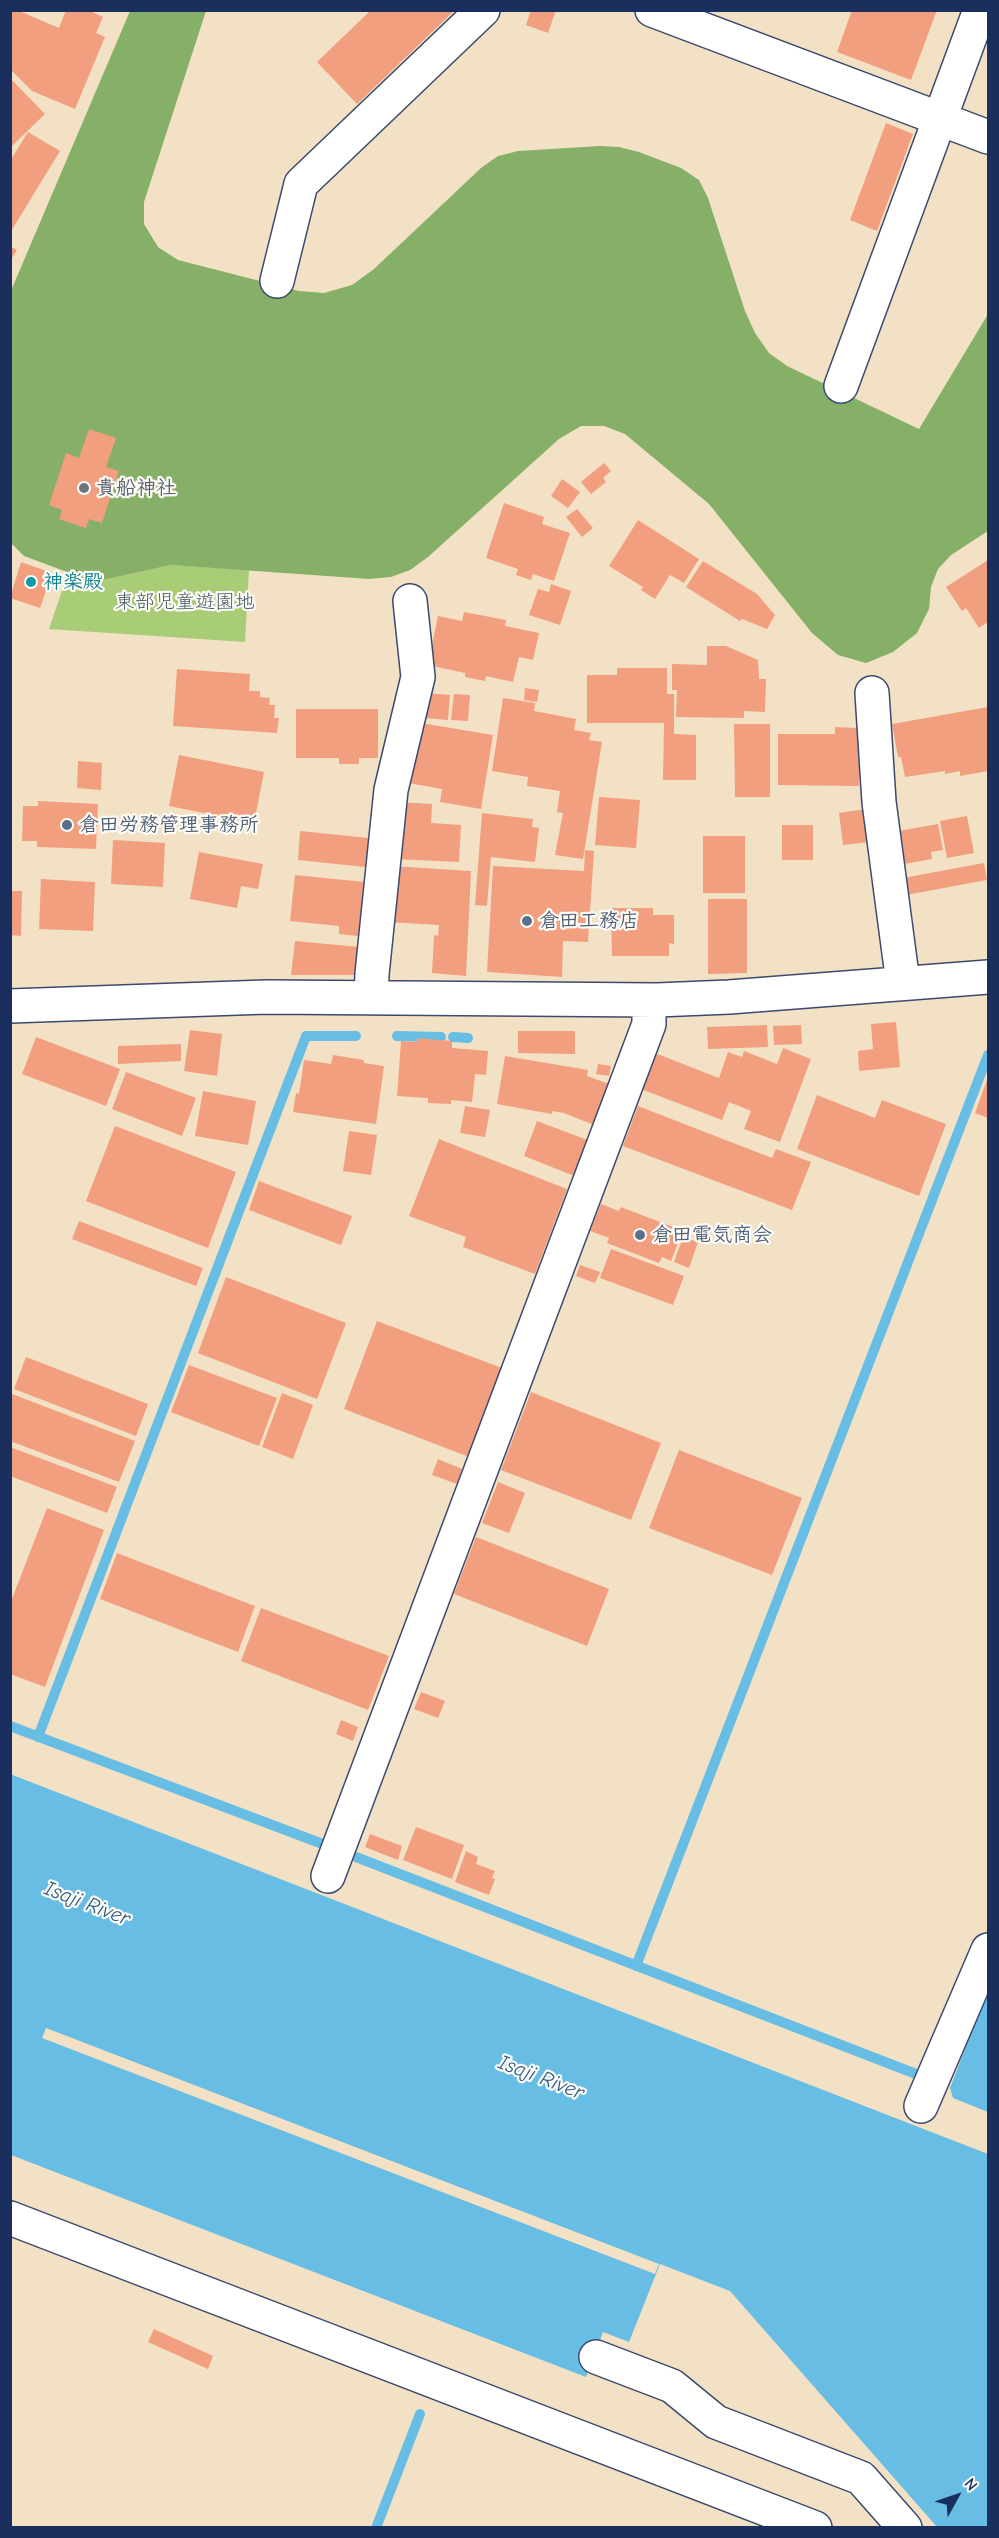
<!DOCTYPE html>
<html>
<head>
<meta charset="utf-8">
<style>
  body { margin:0 }
  #map { position:relative; width:999px; height:2538px; overflow:hidden; background:#f3e1c6; font-family:"Comic Neue",sans-serif }
  canvas { display:block }
  .frame { position:absolute; inset:0; border:12px solid #1b2f5e; pointer-events:none }
  .north { position:absolute; left:927px; top:2466px; width:60px; height:60px; -webkit-text-stroke:4px #fdfcf7; paint-order:stroke; rotate:50deg; font-size:16px; font-weight:700; line-height:24px; text-align:center; color:#1b2f5e }
  .north::after { content:''; display:block; margin:auto; width:21px; height:27px; background:#1b2f5e; clip-path:polygon(50% 0,100% 100%,50% 72%,0 100%) }
</style>
</head>
<body>
<div id="map">
<canvas width="999" height="2538"></canvas>
<div class="frame"></div>
<div class="north">N</div>
</div>
<script>
const g = document.querySelector('canvas').getContext('2d');
g.lineJoin = 'round';
function fill(path, color) {
  g.fillStyle = color;
  g.fill(path, 'evenodd');
}
function poly(rows) {
  const path = new Path2D();
  for (const r of rows) {
    path.moveTo(r[0], r[1]);
    for (let i = 2; i < r.length; i += 2) path.lineTo(r[i], r[i + 1]);
  }
  return path;
}
function strokePath(path, color, width, dash) {
  g.strokeStyle = color;
  g.lineWidth = width;
  g.lineCap = dash ? 'butt' : 'round';
  g.setLineDash(dash || []);
  g.stroke(path);
}
function drawText(font, color, halo, rows, align = 'center') {
  g.font = font + ' "Comic Neue","Klee One",sans-serif';
  g.lineWidth = 4.5;
  g.setLineDash([]);
  g.textBaseline = 'middle';
  g.strokeStyle = halo;
  g.fillStyle = color;
  for (const [text, x, y, turn = 0] of rows) {
    g.save();
    g.translate(x, y);
    g.rotate((+turn || 0) * Math.PI / 180);
    g.textAlign = isNaN(turn) ? turn : align;
    if (halo) g.strokeText(text, 0, 0);
    g.fillText(text, 0, 0);
    g.restore();
  }
}
const green = poly([
  [171,565,249,570,245,642,49,629,68,573,94,582]
]);
const forest = poly([
  [130,11,206,11,144,202,144,224,158,247,178,260,299,291,324,293,352,285,374,269,481,168,498,156,518,151,600,146,619,147,639,152,681,168,699,180,708,198,745,311,755,333,769,353,787,366,919,429,988,314,988,531,951,555,938,569,931,587,929,609,917,633,893,652,866,663,838,655,812,633,709,504,625,434,604,426,581,426,559,439,428,557,410,570,391,577,369,579,171,565,94,582,24,556,11,543,10,293]
]);
const water = poly([
  [10,1774,988,2154,988,2527,937,2527,730,2291,660,2264,629,2342,603,2332,586,2377,11,2155],
  [985,1997,988,1999,988,2112,953,2098,950,2088]
]);
const pier = poly([
  [46,2028,659,2264,655,2274,42,2038]
]);
const stream = poly([
  [397,1036,441,1037],
  [453,1037,468,1038],
  [10,1726,320,1843],
  [38,1737,306,1036,356,1036],
  [356,1857,916,2074],
  [636,1966,988,1055],
  [376,2528,420,2414]
]);
const building = poly([
  [10,10,17,10,59,28,66,10,88,10,103,17,96,33,105,37,75,109,32,91,10,69],
  [371,10,455,10,357,104,317,62],
  [531,10,556,10,548,33,526,25],
  [852,10,937,10,911,80,837,52],
  [10,78,45,114,10,148],
  [886,123,913,134,877,231,850,220],
  [28,132,60,151,10,233,10,161],
  [10,246,17,250,10,261],
  [89,429,116,438,106,467,119,471,102,523,89,519,86,528,59,519,62,510,49,505,66,453,79,458],
  [604,463,611,471,603,478,606,482,591,494,581,482],
  [562,479,580,492,568,508,551,496],
  [504,503,544,517,542,524,570,533,554,581,533,574,531,580,516,575,518,569,486,558],
  [577,509,593,528,582,537,566,517],
  [638,520,699,559,684,583,670,575,655,599,641,590,643,587,609,566],
  [988,560,988,622,979,628,966,608,962,611,946,587],
  [703,561,757,594,775,615,767,629,742,619,740,621,686,587],
  [21,562,52,573,40,608,10,598],
  [551,584,571,591,560,625,529,615,538,589,549,592],
  [464,612,506,620,505,626,539,633,533,660,519,657,513,682,486,676,485,681,465,677,465,673,428,665,438,616,462,621],
  [707,646,726,646,758,660,759,679,766,679,765,712,744,711,744,718,676,717,677,690,672,690,672,664,707,665],
  [617,668,667,668,667,694,674,694,674,734,696,735,696,780,663,780,664,723,587,723,587,675,617,675],
  [177,669,250,674,249,691,260,691,260,697,270,698,269,705,275,705,274,718,279,718,277,733,173,726],
  [525,688,539,690,537,702,524,700],
  [426,693,450,695,448,720,424,718],
  [454,694,470,695,468,721,451,720],
  [503,698,535,703,534,711,576,719,574,730,591,733,589,740,602,742,583,859,555,855,563,813,557,812,560,791,527,786,528,777,492,771],
  [988,707,988,771,960,776,960,771,945,774,945,771,905,777,901,757,898,757,892,724],
  [296,709,378,709,378,758,359,758,359,764,339,764,339,758,296,758],
  [421,723,493,735,481,809,440,802,442,789,403,782],
  [734,724,770,724,770,797,735,797],
  [835,727,859,728,859,786,778,785,778,734,835,734],
  [179,755,264,772,254,823,169,806],
  [78,761,102,763,101,790,77,788],
  [599,797,640,800,636,848,595,845],
  [38,801,98,804,96,849,37,847,37,841,22,841,23,806,38,806],
  [397,802,432,804,431,823,461,825,459,862,394,859],
  [865,809,869,842,843,845,839,813],
  [482,813,533,819,532,827,539,828,535,862,491,857,487,906,475,905],
  [967,816,974,853,947,858,940,821],
  [938,824,943,850,931,852,932,859,904,864,898,831],
  [782,825,813,825,813,860,782,860],
  [300,831,369,838,365,867,298,860],
  [703,836,745,836,745,893,703,893],
  [113,840,165,843,163,887,111,884],
  [585,850,594,851,588,942,563,941,562,977,487,972,493,866,584,871],
  [199,852,263,864,258,889,241,886,237,908,190,899],
  [984,863,987,880,906,895,903,878],
  [391,866,471,871,466,976,432,973,434,935,438,936,439,925,388,922],
  [295,875,364,882,358,936,339,934,339,926,290,921],
  [41,879,95,882,93,931,39,929],
  [10,891,22,891,21,936,10,935],
  [708,899,747,899,747,973,708,974],
  [611,908,653,908,653,915,674,915,674,944,669,943,669,956,612,956],
  [295,941,359,947,356,975,291,975],
  [896,1022,900,1067,859,1071,858,1051,873,1049,871,1024],
  [767,1025,768,1047,708,1049,707,1027],
  [801,1025,802,1044,774,1045,773,1026],
  [190,1030,222,1034,217,1076,184,1071],
  [518,1031,575,1031,575,1054,518,1053],
  [36,1037,120,1069,106,1106,22,1074],
  [417,1038,452,1041,452,1048,488,1051,486,1075,475,1074,472,1102,451,1100,451,1104,428,1103,428,1098,397,1096,401,1041,417,1042],
  [181,1044,181,1061,118,1064,118,1046],
  [783,1048,811,1059,780,1142,744,1129,751,1111,729,1102,722,1120,641,1089,655,1053,719,1078,728,1052,742,1057,744,1051,777,1064],
  [333,1055,364,1060,364,1063,384,1066,376,1124,293,1112,296,1093,299,1094,304,1060,331,1064],
  [505,1056,588,1070,587,1076,609,1084,594,1125,564,1113,552,1111,552,1114,497,1104],
  [598,1064,611,1066,609,1076,596,1074],
  [126,1072,196,1098,182,1136,112,1109],
  [988,1077,988,1118,975,1113],
  [203,1091,256,1101,248,1145,195,1136],
  [817,1095,875,1118,882,1100,946,1124,919,1196,797,1149],
  [465,1106,490,1110,485,1137,460,1133],
  [638,1106,772,1158,776,1149,811,1162,792,1210,623,1146],
  [537,1121,590,1141,577,1177,524,1156],
  [115,1126,236,1172,208,1248,86,1201],
  [349,1131,377,1135,371,1175,343,1171],
  [439,1139,567,1189,535,1274,463,1247,466,1237,409,1216],
  [259,1181,352,1216,341,1245,249,1210],
  [601,1204,619,1211,621,1207,673,1227,671,1231,681,1235,671,1261,662,1257,659,1263,607,1243,609,1238,590,1231],
  [79,1221,203,1268,196,1286,72,1239],
  [683,1237,698,1242,689,1268,674,1262],
  [611,1249,684,1276,673,1305,600,1278],
  [580,1265,600,1272,595,1283,576,1276],
  [226,1277,346,1323,317,1399,198,1353],
  [377,1321,502,1368,469,1457,344,1409],
  [26,1357,148,1404,136,1436,14,1389],
  [189,1365,277,1398,259,1446,171,1412],
  [531,1392,661,1443,631,1520,501,1470],
  [282,1393,313,1405,293,1459,262,1447],
  [12,1394,135,1441,119,1482,10,1441],
  [10,1447,117,1487,107,1513,10,1476],
  [679,1450,802,1498,772,1575,649,1528],
  [438,1459,462,1469,457,1484,432,1475],
  [498,1482,525,1493,509,1533,482,1523],
  [47,1508,104,1530,45,1687,10,1674,10,1604],
  [476,1537,609,1589,587,1646,454,1594],
  [117,1553,255,1606,238,1652,100,1599],
  [261,1608,389,1656,368,1710,241,1661],
  [421,1692,445,1701,438,1718,414,1709],
  [341,1720,358,1727,353,1741,336,1734],
  [416,1827,464,1845,452,1879,403,1860],
  [370,1834,402,1846,398,1860,365,1847],
  [466,1851,478,1857,476,1864,495,1871,492,1878,495,1879,489,1895,455,1882],
  [154,2329,213,2356,208,2369,148,2342]
]);
const minor = poly([
  [652,10,988,137],
  [277,281,301,184,483,10],
  [841,386,980,10],
  [872,693,879,802,903,983],
  [371,998,372,974,391,790,418,677,410,601],
  [10,1006,266,997,657,1000,729,997,988,977],
  [328,1876,649,1024,649,1000],
  [921,2106,988,1950],
  [10,2218,815,2528],
  [596,2357,672,2386,716,2422,861,2478,905,2528]
]);
const markers = [
  [84,488,6,"#6b7280"],
  [31,582,6,"#0f9aa8"],
  [67,825,6,"#5c6f8a"],
  [527,921,6,"#5c6f8a"],
  [640,1235,6,"#5c6f8a"]
];
const worshipNames = [
  ["貴船神社",96,488]
];
const cultureNames = [
  ["神楽殿",43,582]
];
const parkNames = [
  ["東部児童遊園地",185,602]
];
const serviceNames = [
  ["倉田労務管理事務所",79,825],
  ["倉田工務店",539,921],
  ["倉田電気商会",652,1235]
];
const waterNames = [
  ["Isaji River",87,1904,21],
  ["Isaji River",541,2078,21]
];
fill(green, '#a9cd76');
fill(forest, '#86b067');
fill(water, '#68bde4');
fill(pier, '#f3e1c6');
strokePath(stream, '#68bde4', 10);
fill(building, '#f19f7f');
strokePath(minor, '#3b4a6e', 36);
strokePath(minor, '#fff', 33);
for (const [x, y, r, color] of markers) {
  const dot = new Path2D();
  dot.arc(x, y, r, 0, 2 * Math.PI);
  g.fillStyle = color;
  g.fill(dot);
  strokePath(dot, '#fdfcf7', 2);
}
drawText('bold 20px', '#5b616d', '#fdfcf7', worshipNames, 'left');
drawText('bold 20px', '#0d838f', '#fdfcf7', cultureNames, 'left');
drawText('20px', '#465e65', '#fdfcf7', parkNames);
drawText('bold 20px', '#4e5e75', '#fdfcf7', serviceNames, 'left');
drawText('italic 21px', '#325a86', '#fdfcf7', waterNames);
</script>
</body>
</html>
